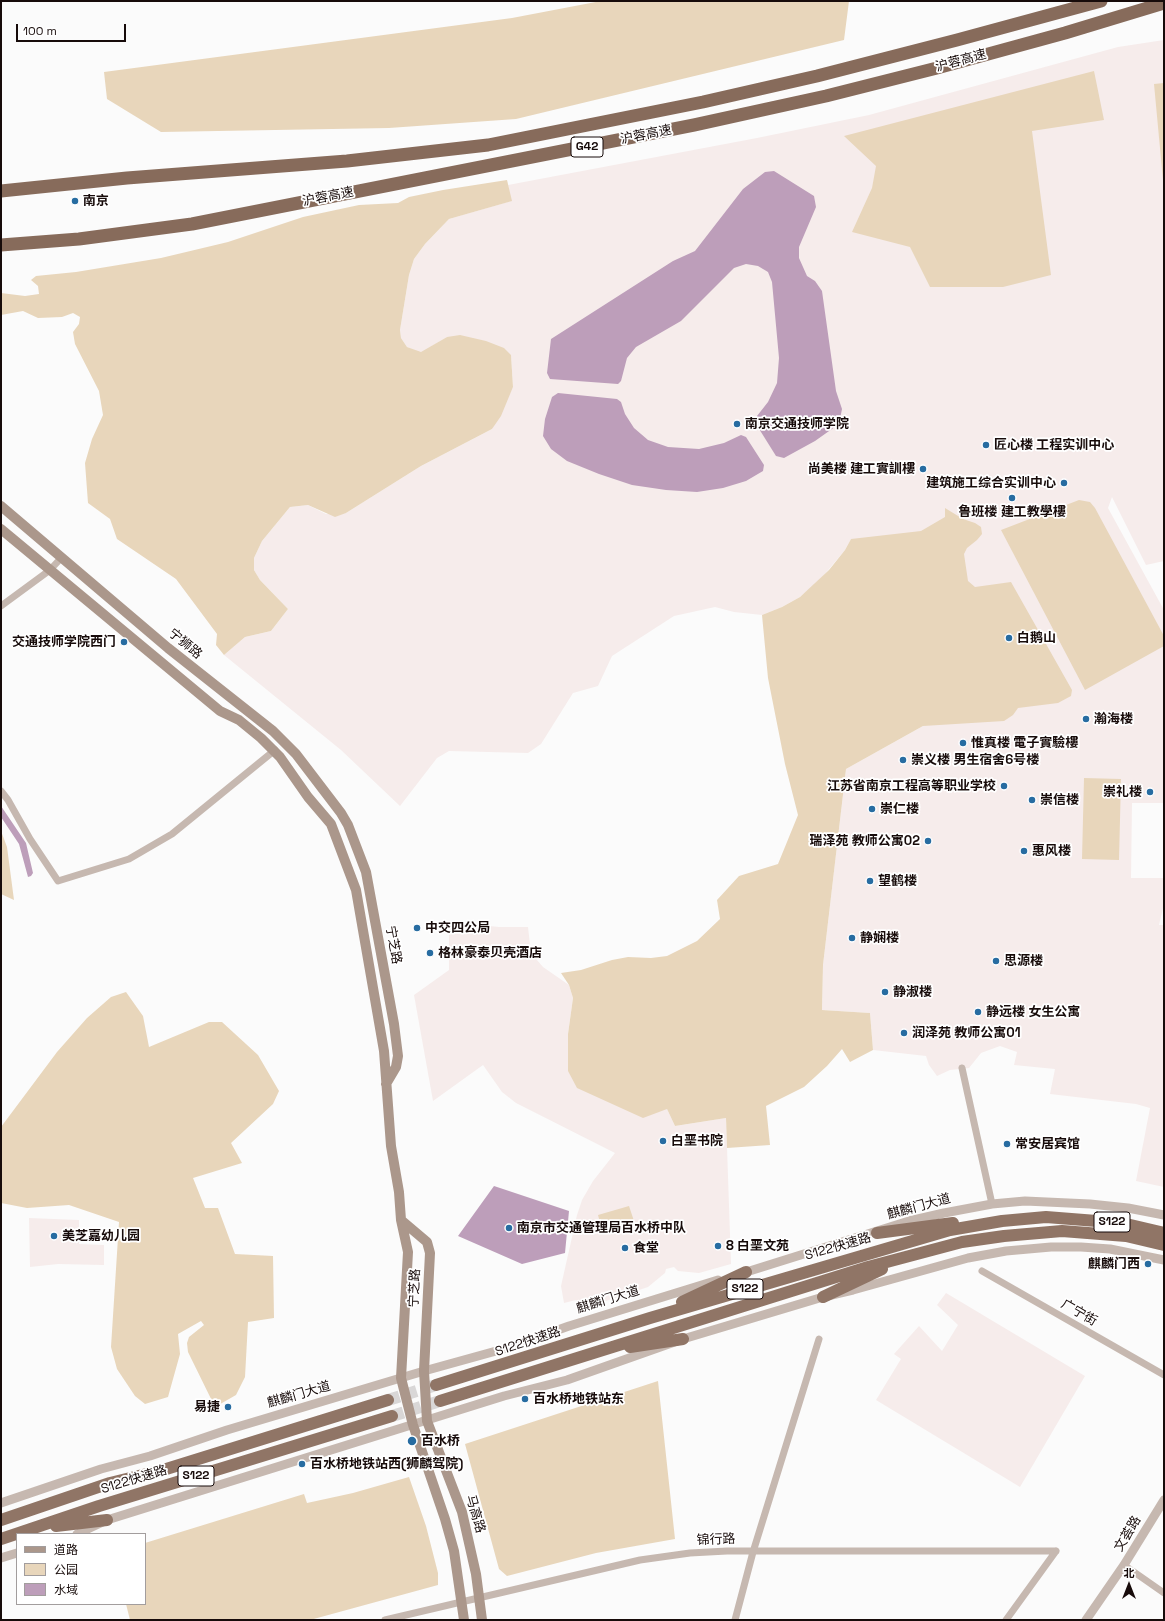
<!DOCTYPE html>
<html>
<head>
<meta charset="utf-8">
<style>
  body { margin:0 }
  #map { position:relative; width:1165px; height:1621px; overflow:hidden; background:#fbfbfb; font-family:"Space Grotesk","Noto Sans SC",sans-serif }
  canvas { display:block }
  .frame { position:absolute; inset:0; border:2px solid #170b0a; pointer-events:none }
  .legend { position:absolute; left:16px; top:1533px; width:130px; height:72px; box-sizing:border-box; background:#fff; border:1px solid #a29d9d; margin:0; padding:5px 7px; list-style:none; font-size:12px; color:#170b0a }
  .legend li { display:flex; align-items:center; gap:8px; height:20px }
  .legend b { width:20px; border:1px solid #a29d9d }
  .north { position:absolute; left:1109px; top:1565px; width:40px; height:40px; -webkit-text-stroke:3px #fff; paint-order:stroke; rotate:0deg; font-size:11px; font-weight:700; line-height:16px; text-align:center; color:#170b0a }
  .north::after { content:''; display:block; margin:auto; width:14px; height:18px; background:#170b0a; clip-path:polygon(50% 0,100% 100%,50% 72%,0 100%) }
  .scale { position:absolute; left:16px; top:24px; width:110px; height:18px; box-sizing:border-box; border:2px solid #170b0a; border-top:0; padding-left:5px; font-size:12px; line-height:14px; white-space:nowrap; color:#170b0a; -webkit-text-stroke:3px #fff; paint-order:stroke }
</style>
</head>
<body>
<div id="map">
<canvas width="1165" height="1621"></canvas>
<div class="frame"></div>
<ul class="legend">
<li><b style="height:5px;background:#ab978b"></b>道路</li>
<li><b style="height:11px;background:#e8d6bb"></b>公园</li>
<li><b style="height:11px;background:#bd9eba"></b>水域</li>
</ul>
<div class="north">北</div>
<div class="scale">100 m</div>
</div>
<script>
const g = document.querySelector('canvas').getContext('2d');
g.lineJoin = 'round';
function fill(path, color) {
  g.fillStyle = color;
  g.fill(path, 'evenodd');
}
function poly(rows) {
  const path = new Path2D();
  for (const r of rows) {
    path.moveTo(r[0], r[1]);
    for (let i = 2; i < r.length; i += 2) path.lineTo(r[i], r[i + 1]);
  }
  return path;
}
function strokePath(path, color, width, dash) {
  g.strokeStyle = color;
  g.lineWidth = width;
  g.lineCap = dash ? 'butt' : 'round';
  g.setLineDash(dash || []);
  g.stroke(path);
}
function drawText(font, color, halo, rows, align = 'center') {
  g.font = font + ' "Space Grotesk","Noto Sans SC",sans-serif';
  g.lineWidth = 3.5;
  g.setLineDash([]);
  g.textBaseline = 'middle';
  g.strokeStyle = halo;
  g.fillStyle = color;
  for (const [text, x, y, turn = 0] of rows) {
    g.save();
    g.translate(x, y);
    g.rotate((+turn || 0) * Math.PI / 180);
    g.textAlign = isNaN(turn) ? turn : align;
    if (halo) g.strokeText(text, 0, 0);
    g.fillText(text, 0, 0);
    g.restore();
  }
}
const built = poly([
  [1164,40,1164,561,1146,565,1112,497,1108,508,1164,610,1164,803,1132,803,1131,878,1164,878,1164,904,1159,925,1164,925,1164,1187,1136,1181,1150,1108,1136,1104,1050,1094,1055,1069,1014,1065,1017,1052,1000,1046,981,1053,969,1068,950,1070,937,1076,929,1065,926,1056,873,1050,870,1013,822,1010,823,965,846,769,923,726,851,539,845,550,819,581,800,597,782,607,762,615,734,612,715,607,674,616,612,656,598,686,573,693,541,744,528,753,449,751,437,758,400,806,341,750,224,655,245,637,271,631,288,609,260,580,254,570,254,558,262,541,290,507,308,505,326,514,346,513,421,466,492,429,513,387,511,356,447,337,421,353,407,347,401,338,400,330,409,275,414,259,425,244,449,219,511,201,508,185,757,138,869,115,1118,47],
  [449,922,499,927,528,927,531,953,543,967,569,985,573,998,568,1034,568,1071,667,1109,675,1126,726,1118,731,1264,699,1273,678,1271,674,1267,666,1269,665,1273,648,1287,579,1310,576,1300,564,1303,561,1286,577,1215,582,1200,593,1181,615,1153,516,1103,502,1092,483,1065,433,1101,414,995,449,970],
  [29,1218,79,1220,79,1244,104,1245,104,1265,58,1264,30,1267],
  [946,1293,1085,1376,1020,1487,876,1400,901,1359,894,1354,919,1326,942,1351,958,1325,937,1305]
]);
const green = poly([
  [601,1,849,1,844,40,516,119,389,128,161,132,107,99,104,72,512,18],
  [1094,71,1104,120,1032,131,1051,275,1003,287,930,287,910,247,852,232,872,188,876,166,844,136],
  [1164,83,1164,191,1154,84],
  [507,180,512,201,449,219,425,244,414,259,409,275,400,330,401,338,407,347,421,352,447,337,460,335,486,341,504,348,511,355,513,387,501,416,492,429,421,466,346,513,335,517,308,505,290,507,262,541,254,558,254,570,260,580,288,609,271,631,245,637,224,655,216,645,217,634,176,579,117,539,110,519,88,503,85,463,92,439,103,415,99,391,75,344,73,332,79,324,80,317,73,313,62,317,38,318,23,311,1,315,1,293,25,296,39,294,38,286,31,280,36,276,76,272,161,258,228,242,303,217,359,205,398,203,409,197,443,190],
  [1079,500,1090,502,1095,508,1164,636,1164,646,1085,690,1001,530],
  [945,508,963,519,975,523,981,527,982,534,977,540,967,548,964,554,968,581,975,587,1011,582,1072,690,1071,696,1058,703,1018,708,1013,715,1004,721,923,726,846,769,823,965,822,1010,870,1013,873,1050,850,1062,842,1049,827,1066,804,1087,766,1106,770,1145,727,1148,726,1118,675,1126,667,1109,643,1118,577,1088,568,1071,568,1034,573,998,569,985,561,973,581,970,612,960,628,957,651,958,667,956,697,941,720,919,717,900,739,876,778,864,798,815,785,764,768,678,762,615,782,607,800,597,829,570,845,550,851,539,921,531,945,517],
  [1084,778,1121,779,1119,860,1082,859],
  [1,831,7,847,14,900,1,894],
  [126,992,143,1016,149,1047,209,1022,222,1022,258,1055,279,1091,273,1104,231,1143,242,1163,193,1178,205,1208,218,1208,235,1254,273,1256,274,1318,248,1322,245,1377,236,1395,215,1407,188,1352,187,1343,189,1337,204,1325,201,1321,178,1334,180,1354,168,1397,145,1404,135,1396,117,1369,111,1347,119,1222,69,1205,27,1208,1,1203,1,1127,57,1052,87,1018,111,997],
  [629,1206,634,1221,602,1230,598,1215],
  [658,1381,675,1539,596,1553,507,1576,499,1569,465,1444],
  [409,1477,426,1526,438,1573,438,1585,310,1620,130,1620,126,1604,145,1604,145,1543,304,1494,307,1503,353,1493]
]);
const water = poly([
  [774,171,814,196,816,207,799,247,799,258,807,276,815,281,822,291,836,391,842,409,839,424,815,441,784,458,776,456,756,424,757,416,768,402,777,383,779,358,772,282,768,272,758,266,746,264,734,268,681,321,636,347,627,358,621,381,618,384,550,379,547,373,551,339,673,261,695,251,743,189,765,172],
  [558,393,617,399,621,402,625,414,634,428,648,440,668,447,699,449,724,443,741,435,746,437,764,465,763,471,746,481,723,488,697,492,666,490,632,485,599,474,567,461,551,449,543,436,545,419,552,397],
  [1,806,26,843,33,873,31,876,28,877,19,844,1,817],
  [494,1186,569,1211,565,1253,522,1264,458,1236]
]);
const trunkTunnel = poly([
  [388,1400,436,1385],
  [392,1416,440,1401]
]);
const minor = poly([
  [1,606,50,570,62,557],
  [1,791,8,800,30,839,58,881,129,859,172,834,275,750],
  [962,1068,992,1204],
  [982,1271,1164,1375],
  [1124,1565,1164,1593],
  [385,1620,640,1560,690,1553,727,1551,1056,1551],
  [735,1620,753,1552,819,1339],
  [1006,1620,1056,1551]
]);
const tertiary = poly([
  [740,1274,909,1221,944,1213,992,1204,1025,1201,1090,1204,1128,1208,1164,1215],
  [1,1503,101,1469,150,1456,227,1430,424,1371,507,1348,569,1326,718,1280],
  [77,1534,107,1520,504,1396,567,1380,683,1339,823,1297,853,1290,968,1258,1006,1251,1051,1247,1081,1247,1110,1249,1164,1260],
  [1,1558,17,1553],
  [1086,1620,1124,1565,1164,1500]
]);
const secondary = poly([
  [1,506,168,648,273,731,296,754,341,813,348,825,366,872,394,1024,398,1056,396,1067,386,1084],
  [1,529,220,711,239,720,261,738,280,757,308,797,331,824,356,890,384,1051,391,1146,399,1192,401,1220,408,1252,401,1378,413,1425,445,1519,454,1551,464,1620],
  [401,1220,427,1242,430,1253,424,1371,427,1421,462,1512,476,1574,482,1620]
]);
const trunk = poly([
  [877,1233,953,1223],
  [823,1297,882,1269],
  [682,1302,746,1272],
  [630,1347,683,1339],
  [436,1385,650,1318,950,1230,1002,1221,1046,1217,1122,1223,1164,1233],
  [440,1401,868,1267,962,1242,1004,1236,1062,1231,1126,1236,1164,1245],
  [1,1520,110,1483,163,1470,388,1400],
  [56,1526,107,1520],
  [1,1539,99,1506,392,1416]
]);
const motorway = poly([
  [1,191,127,178,347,161,488,145,703,102,817,76,957,40,1101,1],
  [1,245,79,239,192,224,694,125,826,96,937,68,1065,33,1164,3]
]);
const markers = [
  [75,201,4,"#276ca1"],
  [737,424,4,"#276ca1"],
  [986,445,4,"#276ca1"],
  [923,469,4,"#276ca1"],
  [1064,483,4,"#276ca1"],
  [1012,498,4,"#276ca1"],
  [1009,638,4,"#276ca1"],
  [124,642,4,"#276ca1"],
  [1086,719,4,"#276ca1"],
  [963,743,4,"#276ca1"],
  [903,760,4,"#276ca1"],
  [1004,786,4,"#276ca1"],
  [1150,792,4,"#276ca1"],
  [1032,800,4,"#276ca1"],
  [872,809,4,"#276ca1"],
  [928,841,4,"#276ca1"],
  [1024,851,4,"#276ca1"],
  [870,881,4,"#276ca1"],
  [417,928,4,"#276ca1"],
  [852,938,4,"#276ca1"],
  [430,953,4,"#276ca1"],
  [996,961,4,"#276ca1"],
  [885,992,4,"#276ca1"],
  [978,1012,4,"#276ca1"],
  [904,1033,4,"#276ca1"],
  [663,1141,4,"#276ca1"],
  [1007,1144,4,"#276ca1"],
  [509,1228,4,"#276ca1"],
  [54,1236,4,"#276ca1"],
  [718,1246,4,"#276ca1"],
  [625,1248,4,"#276ca1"],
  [1148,1264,4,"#276ca1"],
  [525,1399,4,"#276ca1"],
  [228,1407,4,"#276ca1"],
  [412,1441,5,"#276ca1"],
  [302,1464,4,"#276ca1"]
];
const shields = [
  [587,147,32],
  [1112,1222,36],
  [745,1289,36],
  [196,1476,36]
];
const shieldNames = [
  ["G42",587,147],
  ["S122",1112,1222],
  ["S122",745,1289],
  ["S122",196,1476]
];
const streetNames = [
  ["沪蓉高速",961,61,-15],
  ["沪蓉高速",646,135,-11],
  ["沪蓉高速",328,197,-11],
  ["宁狮路",185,644,40],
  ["宁芝路",393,945,80],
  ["麒麟门大道",919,1207,-15],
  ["S122快速路",838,1247,-16],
  ["宁芝路",415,1288,-87],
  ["麒麟门大道",608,1300,-17],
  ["广宁街",1079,1313,30],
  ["S122快速路",528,1342,-18],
  ["麒麟门大道",299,1395,-16],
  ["S122快速路",134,1480,-17],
  ["马高路",475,1514,74],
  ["文荟路",1128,1534,-59],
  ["锦行路",716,1540,-2]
];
const poiNames = [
  ["南京",83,201],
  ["南京交通技师学院",745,424],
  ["匠心楼 工程实训中心",994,445],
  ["尚美楼 建工實訓樓",915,469,"right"],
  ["建筑施工综合实训中心",1056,483,"right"],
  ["鲁班楼 建工教學樓",1012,512,"center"],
  ["白鹅山",1017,638],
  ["交通技师学院西门",116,642,"right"],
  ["瀚海楼",1094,719],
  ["惟真楼 電子實驗樓",971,743],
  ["崇义楼 男生宿舍6号楼",911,760],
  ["江苏省南京工程高等职业学校",996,786,"right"],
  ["崇礼楼",1142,792,"right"],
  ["崇信楼",1040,800],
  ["崇仁楼",880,809],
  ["瑞泽苑 教师公寓02",920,841,"right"],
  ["惠风楼",1032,851],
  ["望鹤楼",878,881],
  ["中交四公局",425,928],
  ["静娴楼",860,938],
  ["格林豪泰贝壳酒店",438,953],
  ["思源楼",1004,961],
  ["静淑楼",893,992],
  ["静远楼 女生公寓",986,1012],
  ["润泽苑 教师公寓01",912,1033],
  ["白垩书院",671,1141],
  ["常安居宾馆",1015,1144],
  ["南京市交通管理局百水桥中队",517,1228],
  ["美芝嘉幼儿园",62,1236],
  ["8 白垩文苑",726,1246],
  ["食堂",633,1248],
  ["麒麟门西",1140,1264,"right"],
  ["百水桥地铁站东",533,1399],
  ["易捷",220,1407,"right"],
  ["百水桥",421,1441],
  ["百水桥地铁站西(狮麟驾院)",310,1464]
];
fill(built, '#f6eceb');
fill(green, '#e8d6bb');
fill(water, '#bd9eba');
strokePath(trunkTunnel, '#d9d7d7', 12, [12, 6]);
strokePath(minor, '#c6b8b0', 7);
strokePath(tertiary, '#c6b8b0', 9);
strokePath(secondary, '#ab978b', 10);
strokePath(trunk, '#907566', 12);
strokePath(motorway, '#876b5b', 13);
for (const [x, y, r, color] of markers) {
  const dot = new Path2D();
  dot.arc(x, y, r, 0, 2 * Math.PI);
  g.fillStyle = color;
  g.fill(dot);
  strokePath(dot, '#fff', 1.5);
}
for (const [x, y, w] of shields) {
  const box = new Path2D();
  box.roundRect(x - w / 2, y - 10, w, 20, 3);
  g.fillStyle = '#fff';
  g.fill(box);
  strokePath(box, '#170b0a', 1);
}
drawText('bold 12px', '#170b0a', null, shieldNames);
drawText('13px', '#170b0a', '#fff', streetNames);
drawText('bold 13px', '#170b0a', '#fff', poiNames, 'left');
</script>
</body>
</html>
